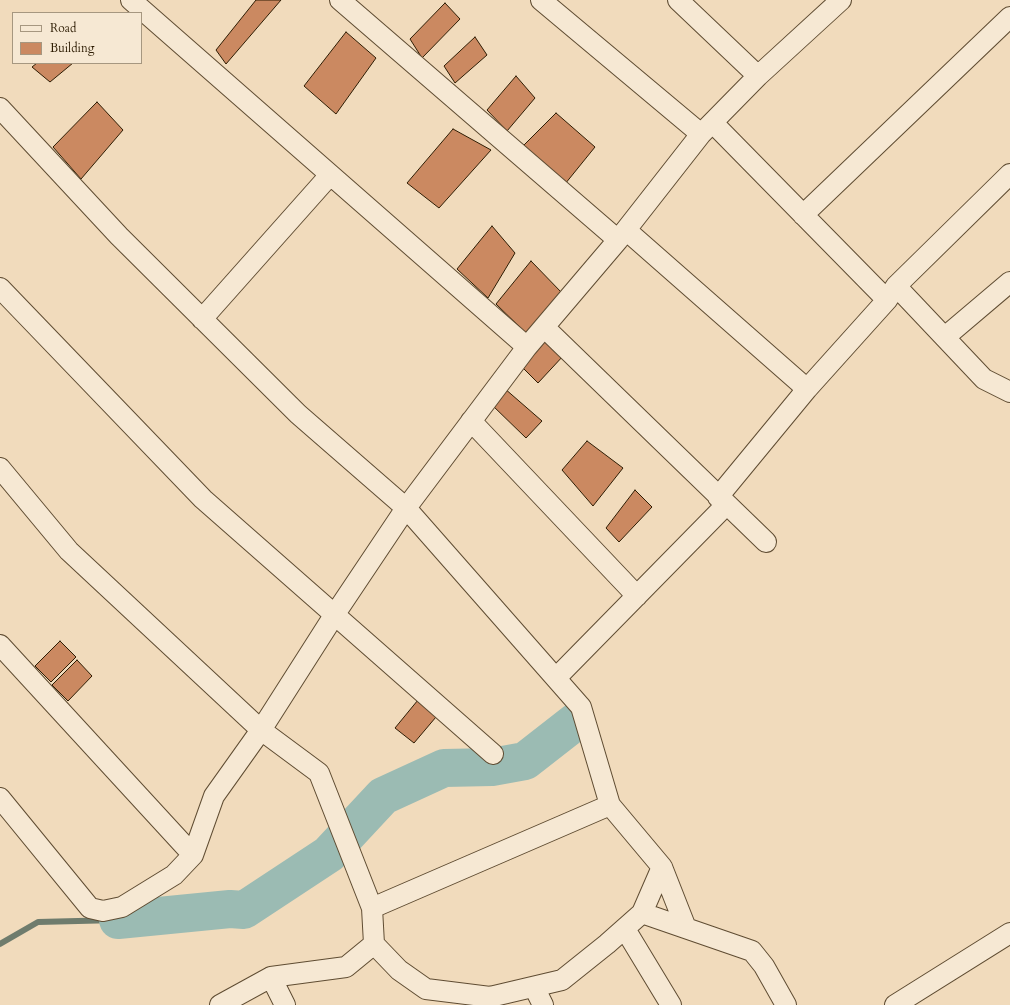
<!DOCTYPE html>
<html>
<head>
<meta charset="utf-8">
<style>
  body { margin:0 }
  #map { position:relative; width:1010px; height:1005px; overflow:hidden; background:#f1dbbc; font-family:Cardo,serif }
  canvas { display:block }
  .legend { position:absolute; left:12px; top:12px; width:130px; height:52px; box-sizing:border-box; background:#f6e8d3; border:1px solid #a69780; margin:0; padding:5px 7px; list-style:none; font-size:12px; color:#2e1d04 }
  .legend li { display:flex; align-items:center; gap:8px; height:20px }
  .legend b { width:20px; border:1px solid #a69780 }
</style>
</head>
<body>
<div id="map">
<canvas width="1010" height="1005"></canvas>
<ul class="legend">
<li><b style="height:5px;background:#f6e8d3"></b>Road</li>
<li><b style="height:11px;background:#cb8961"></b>Building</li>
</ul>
</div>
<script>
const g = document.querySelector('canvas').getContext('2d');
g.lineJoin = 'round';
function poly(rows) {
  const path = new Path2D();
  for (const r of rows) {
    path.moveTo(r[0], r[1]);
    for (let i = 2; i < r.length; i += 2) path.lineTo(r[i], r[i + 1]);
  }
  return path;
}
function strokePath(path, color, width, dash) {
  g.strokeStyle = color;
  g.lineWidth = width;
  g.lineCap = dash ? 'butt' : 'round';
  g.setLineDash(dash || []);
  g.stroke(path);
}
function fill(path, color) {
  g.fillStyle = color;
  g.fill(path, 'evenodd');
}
const stream = poly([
  [0,944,38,922,118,920]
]);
const river = poly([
  [118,920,230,909,244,910,329,854,383,796,444,768,492,767,525,761,575,722]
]);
const building = poly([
  [256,0,281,0,226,64,216,50,256,0],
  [445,3,460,19,422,58,410,39,445,3],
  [346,32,376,58,336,114,304,86,346,32],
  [475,37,487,55,455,83,444,66,475,37],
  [37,63,73,63,50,82,32,67,37,63],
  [516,76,535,98,507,131,487,110,516,76],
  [97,102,123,130,81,179,53,147,97,102],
  [556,113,595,147,565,184,521,148,556,113],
  [453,129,491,150,439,208,407,183,453,129],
  [492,226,515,253,488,298,457,269,492,226],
  [531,261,562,293,529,336,496,304,531,261],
  [545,335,564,355,538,383,519,364,545,335],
  [504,388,542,421,526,438,491,404,504,388],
  [587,441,623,468,593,506,562,470,587,441],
  [635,490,652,507,619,542,606,528,635,490],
  [60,641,76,657,51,682,35,666,60,641],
  [77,660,92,676,68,701,52,685,77,660],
  [418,700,436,717,414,743,395,728,418,700]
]);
const street = poly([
  [131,0,527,347],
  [340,0,618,240],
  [541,0,701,134],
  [678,0,758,76],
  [0,108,119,236,298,414,406,508,581,707,610,805],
  [713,123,887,300],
  [803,215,1010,17],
  [626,230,807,389],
  [896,286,984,379,1010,392],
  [0,288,203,499,493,754],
  [202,319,330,175],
  [544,327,766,542],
  [945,337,1010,282],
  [471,421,637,596],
  [0,468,69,551,261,730,319,773,372,908,374,944,346,967,271,977,285,1005],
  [718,497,807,389,887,300,896,286,1010,174],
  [0,645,193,855],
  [556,678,726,505],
  [0,798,90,908,103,911,122,907,174,875,193,855,214,796,261,730,335,614,406,508,527,347,618,240,701,134,758,76,841,0],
  [662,867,686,928],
  [372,908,610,805,662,867,642,913,752,951,764,966,786,1005],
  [625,929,671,1005],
  [374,944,399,970,426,989,490,997,562,980,607,944,642,913],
  [534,987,543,1005],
  [220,1005,271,977],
  [895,1005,1010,933]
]);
strokePath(stream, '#6f7c6d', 6);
strokePath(river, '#9bbbb3', 38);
fill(building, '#cb8961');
strokePath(building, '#2e1d04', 1);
strokePath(street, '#5f4c32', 22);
strokePath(street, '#f6e8d3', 20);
</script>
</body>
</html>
